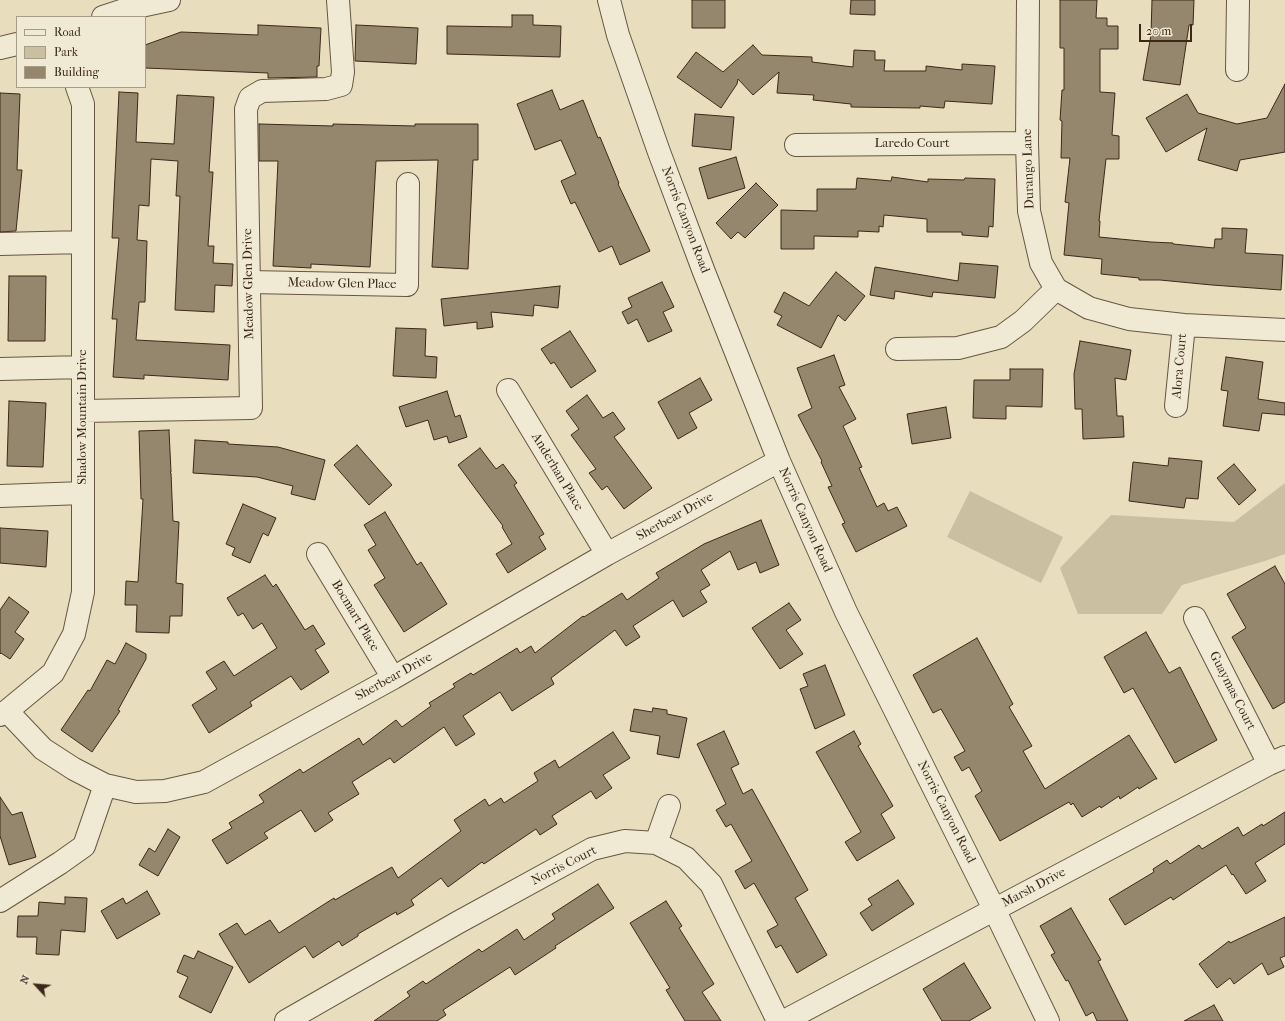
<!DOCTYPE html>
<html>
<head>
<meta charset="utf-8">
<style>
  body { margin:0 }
  #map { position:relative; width:1285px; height:1021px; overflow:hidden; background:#e8debd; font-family:"IM FELL French Canon",serif }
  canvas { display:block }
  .legend { position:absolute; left:16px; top:16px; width:130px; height:72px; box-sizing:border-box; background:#f0ead4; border:1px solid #a89c89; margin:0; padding:5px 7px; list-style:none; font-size:12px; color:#3c2819 }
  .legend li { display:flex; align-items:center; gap:8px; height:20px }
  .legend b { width:20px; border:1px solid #a89c89 }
  .north { position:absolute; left:16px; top:965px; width:40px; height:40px; -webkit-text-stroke:3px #f0ead4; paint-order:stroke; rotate:296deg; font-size:11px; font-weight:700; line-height:16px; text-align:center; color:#3c2819 }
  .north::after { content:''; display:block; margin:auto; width:14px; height:18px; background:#3c2819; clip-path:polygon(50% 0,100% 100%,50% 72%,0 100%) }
  .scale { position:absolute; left:1139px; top:24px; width:53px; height:18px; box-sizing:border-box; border:2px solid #3c2819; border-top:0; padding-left:5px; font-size:12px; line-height:14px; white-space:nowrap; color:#3c2819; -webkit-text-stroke:3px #f0ead4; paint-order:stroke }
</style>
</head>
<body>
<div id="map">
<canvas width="1285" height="1021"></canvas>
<ul class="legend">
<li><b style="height:5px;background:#f0ead4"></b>Road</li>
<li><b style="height:11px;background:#cbbfa1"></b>Park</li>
<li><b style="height:11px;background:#95876e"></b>Building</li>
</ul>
<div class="north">N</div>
<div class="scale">20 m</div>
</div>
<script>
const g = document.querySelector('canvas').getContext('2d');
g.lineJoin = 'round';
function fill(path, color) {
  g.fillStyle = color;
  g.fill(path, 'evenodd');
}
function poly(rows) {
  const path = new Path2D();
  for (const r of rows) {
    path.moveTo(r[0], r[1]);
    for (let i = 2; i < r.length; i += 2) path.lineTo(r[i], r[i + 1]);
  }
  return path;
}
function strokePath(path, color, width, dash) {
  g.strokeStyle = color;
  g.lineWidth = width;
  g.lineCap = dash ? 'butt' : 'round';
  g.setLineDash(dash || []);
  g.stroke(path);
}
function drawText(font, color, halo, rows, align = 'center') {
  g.font = font + ' "IM FELL French Canon",serif';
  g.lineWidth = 3.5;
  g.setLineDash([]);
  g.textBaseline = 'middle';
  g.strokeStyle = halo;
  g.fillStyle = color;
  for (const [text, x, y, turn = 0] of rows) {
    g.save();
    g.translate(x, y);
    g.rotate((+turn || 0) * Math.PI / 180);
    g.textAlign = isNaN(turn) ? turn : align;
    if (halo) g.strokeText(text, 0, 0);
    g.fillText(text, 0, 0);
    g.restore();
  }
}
const green = poly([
  [1285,483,1285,554,1265,561,1182,585,1162,614,1078,614,1060,568,1111,515,1234,522],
  [970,491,1063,537,1041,583,947,537]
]);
const building = poly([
  [692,0,725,0,725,28,692,28,692,0],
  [851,0,875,0,875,15,850,14,851,0],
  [1060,0,1097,0,1096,18,1107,18,1107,26,1118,26,1118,49,1100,49,1100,92,1115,93,1112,135,1119,136,1119,159,1106,159,1099,221,1100,221,1099,237,1151,242,1173,243,1173,244,1214,248,1215,239,1222,239,1222,228,1247,229,1245,253,1283,255,1281,290,1212,285,1160,280,1139,280,1139,278,1101,274,1102,259,1064,255,1069,203,1065,202,1070,158,1061,158,1062,121,1060,120,1062,90,1064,90,1064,48,1060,48,1060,0],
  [1152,0,1194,0,1193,25,1189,25,1180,85,1143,80,1151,35,1152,0],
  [512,15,533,15,533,25,561,26,560,57,447,54,447,26,512,27,512,15],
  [258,25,321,28,319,66,317,66,317,77,268,78,268,73,145,68,145,45,181,32,258,35,258,25],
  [356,25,418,28,416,64,355,61,356,25],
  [753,45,762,55,812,57,812,62,853,67,854,50,875,51,875,60,885,60,884,71,926,71,926,66,962,70,962,64,995,66,992,104,945,101,944,108,920,106,920,108,851,107,851,104,813,100,814,95,777,93,779,72,753,95,738,79,737,84,721,108,677,77,696,52,723,72,753,45],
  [1285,84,1285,152,1240,160,1237,171,1198,160,1207,128,1166,152,1146,118,1187,94,1198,113,1237,124,1267,118,1285,84],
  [552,90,560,110,583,100,598,138,600,137,619,183,618,184,650,251,620,265,612,246,599,252,575,202,571,204,561,181,576,174,561,140,535,150,517,104,552,90],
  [119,92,138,93,136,142,174,144,177,95,214,97,209,172,213,172,208,246,214,246,213,263,233,264,232,286,215,285,214,312,175,310,180,196,176,196,178,161,151,159,149,206,139,205,137,240,147,241,145,302,139,302,136,340,230,345,228,380,144,375,144,379,113,377,117,319,112,319,119,238,112,238,119,92],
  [0,93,20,94,17,170,22,170,16,231,0,232,0,93],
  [695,114,734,117,731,150,692,146,695,114],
  [259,124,333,126,333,124,415,126,415,124,478,124,478,160,473,160,468,269,432,267,438,160,376,161,370,267,311,264,311,268,273,266,278,161,259,161,259,124],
  [736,157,745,188,708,199,699,168,736,157],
  [892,177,928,182,928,179,964,180,965,178,995,179,993,227,989,226,988,237,962,235,962,232,927,232,927,219,884,215,883,227,879,226,879,232,858,231,858,237,814,236,814,249,781,249,781,210,817,211,817,189,856,189,857,178,891,181,892,177],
  [756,183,778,205,745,238,738,232,731,239,716,223,756,183],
  [960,263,998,266,995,298,933,292,932,297,895,291,894,299,870,295,875,267,958,281,960,263],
  [836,272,865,296,845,321,838,315,821,348,777,325,782,316,774,312,784,292,809,306,836,272],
  [9,276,46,276,45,341,8,341,9,276],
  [662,282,674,307,663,312,672,331,648,342,637,319,628,324,622,312,632,307,628,298,662,282],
  [560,286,558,308,534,305,533,316,491,312,493,327,477,329,477,322,444,326,441,299,560,286],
  [396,328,426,329,425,356,437,357,436,378,393,376,396,328],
  [570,331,596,371,571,388,554,362,551,364,541,349,570,331],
  [1080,341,1131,350,1126,380,1115,378,1117,416,1123,416,1124,437,1083,439,1082,409,1075,409,1074,374,1080,341],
  [834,355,845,385,839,387,856,419,843,426,862,467,859,468,877,507,884,503,888,511,897,507,907,526,856,552,842,524,845,523,828,487,832,486,821,462,822,461,798,415,812,408,797,368,834,355],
  [1226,357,1263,362,1258,399,1285,403,1285,415,1262,413,1259,431,1223,426,1228,391,1221,390,1226,357],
  [1010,369,1043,369,1042,407,1006,406,1006,419,973,418,974,380,1010,380,1010,369],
  [700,378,712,400,689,413,697,428,678,439,658,402,700,378],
  [447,391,455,417,460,415,467,437,449,443,447,436,434,440,428,420,406,427,399,407,447,391],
  [587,395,603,418,613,412,625,429,614,437,652,488,624,509,607,486,602,490,589,473,596,469,571,435,579,429,566,411,587,395],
  [9,401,46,403,43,467,7,466,9,401],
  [946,407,951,438,912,444,907,414,946,407],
  [169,430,171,472,170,472,171,473,173,521,179,522,176,583,183,584,182,616,170,616,169,633,136,632,137,605,125,605,126,581,138,582,143,499,141,499,139,431,169,430],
  [195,440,228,442,228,444,278,447,325,460,315,500,291,494,293,486,257,477,193,473,195,440],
  [357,445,392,485,369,505,334,465,357,445],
  [480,448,496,469,503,464,517,483,514,485,544,534,539,537,546,549,508,573,496,554,512,544,502,527,503,526,458,465,480,448],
  [1169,458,1202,461,1198,499,1186,498,1184,508,1129,501,1133,462,1168,466,1169,458],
  [1234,464,1256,490,1239,505,1217,478,1234,464],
  [243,504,276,518,268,536,263,533,250,563,232,555,235,548,226,544,243,504],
  [385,512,417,565,421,562,447,604,404,632,374,585,385,578,368,550,376,545,364,525,385,512],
  [761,520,779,565,760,573,756,562,738,570,730,551,701,570,710,585,700,591,707,602,683,617,673,600,633,626,640,637,626,646,615,630,551,678,554,684,512,711,500,692,463,716,475,734,456,746,444,727,394,763,390,758,352,782,359,794,328,813,333,820,315,832,301,810,264,833,268,838,227,864,212,840,232,828,229,823,264,802,259,795,300,769,303,773,359,738,363,745,396,720,402,727,431,706,429,703,455,687,453,684,471,673,473,675,517,648,520,653,531,646,535,653,583,616,584,617,622,593,627,600,659,578,656,573,704,544,761,520],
  [0,528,48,531,46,567,0,563,0,528],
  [1275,566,1285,584,1285,702,1273,709,1232,637,1246,628,1227,594,1275,566],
  [265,575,273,587,276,584,305,630,313,625,325,644,315,650,329,672,301,690,291,676,250,702,252,706,209,733,192,705,217,689,206,672,224,661,234,676,277,648,262,623,253,629,243,613,238,616,227,598,265,575],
  [9,597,29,612,15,632,24,639,10,659,1,653,0,654,0,610,9,597],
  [789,603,801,620,786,630,803,654,780,669,752,628,789,603],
  [1146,632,1169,673,1180,667,1217,740,1175,763,1133,688,1124,693,1104,657,1146,632],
  [977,638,1013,704,1009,707,1032,746,1023,751,1045,789,1129,735,1157,779,1155,779,1139,789,1138,787,1120,799,1119,796,1101,808,1100,806,1082,817,1073,803,1071,805,1069,802,1000,841,975,796,982,791,969,767,962,771,954,757,965,751,941,709,933,713,913,675,977,638],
  [126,643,146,654,146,659,118,710,120,711,92,752,61,730,88,690,90,691,107,660,115,664,126,643],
  [825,665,845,715,815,729,800,689,808,686,803,674,825,665],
  [653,708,667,710,667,714,687,718,679,758,657,754,660,736,630,731,634,709,652,712,653,708],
  [724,731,739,764,731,768,743,794,752,789,808,890,795,898,827,955,797,973,781,945,776,948,767,931,778,925,754,883,745,889,735,871,752,861,731,824,726,827,716,810,726,804,697,744,724,731],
  [854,731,861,744,858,746,893,806,881,814,895,838,857,861,845,842,861,832,816,752,854,731],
  [613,732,630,758,603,775,612,788,596,799,591,791,552,816,557,824,540,835,536,829,484,864,482,862,448,887,441,878,411,900,414,905,397,915,396,912,358,934,358,936,342,946,339,941,313,958,305,946,249,983,219,934,237,923,245,935,270,920,279,933,334,898,335,900,392,867,398,878,461,831,454,820,485,799,489,806,501,798,504,803,538,781,534,773,555,760,559,768,613,732],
  [0,797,12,815,22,812,36,857,9,865,0,836,0,797],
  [1285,812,1285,844,1255,863,1266,881,1246,894,1233,874,1232,875,1226,865,1173,900,1171,897,1125,925,1109,899,1154,872,1153,869,1167,860,1170,864,1199,845,1202,849,1238,827,1243,836,1262,824,1263,826,1285,812],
  [168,829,180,837,158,876,139,865,149,848,155,852,168,829],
  [898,880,914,904,872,931,860,913,872,905,868,899,898,880],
  [598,884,614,908,555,946,556,948,515,975,510,967,443,1010,446,1015,437,1021,374,1021,410,996,407,992,423,981,426,984,479,949,482,952,517,929,524,940,555,919,552,914,598,884],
  [147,891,160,914,117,939,101,911,123,898,126,904,147,891],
  [65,897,87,898,85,932,61,930,59,955,36,954,37,937,17,937,18,916,38,916,39,902,65,904,65,897],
  [666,901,682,926,679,928,714,984,702,992,721,1021,685,1021,666,990,670,988,630,923,666,901],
  [1071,908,1101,960,1098,961,1128,1021,1097,1021,1093,1012,1086,1016,1068,980,1066,981,1051,955,1055,953,1040,926,1071,908],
  [1285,917,1285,956,1280,958,1284,967,1268,975,1262,963,1234,984,1230,978,1217,988,1199,964,1229,941,1230,943,1285,917],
  [198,951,233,967,211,1013,179,997,188,977,177,972,184,955,194,959,198,951],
  [964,963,991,1008,969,1021,942,1021,923,989,964,963],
  [1214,1005,1223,1021,1184,1021,1214,1005]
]);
const minor = poly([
  [609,0,618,35,659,152,704,272,779,461,846,612,994,909,1048,1021],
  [1028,0,1027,143,1029,211,1041,263,1056,289,1089,308,1129,319,1184,325,1285,330],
  [103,17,127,9,169,0],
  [0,48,17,44],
  [1237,70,1238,0],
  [796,145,1027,143],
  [0,244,83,242],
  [249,282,407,285,408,184],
  [897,349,958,348,1001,337,1023,321,1056,289],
  [0,369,83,367],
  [508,390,607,554],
  [1176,406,1184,325],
  [83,411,251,408,246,109,250,98,262,91,326,89,341,85,343,72,338,0],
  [0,496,83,493],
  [318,554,393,678],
  [1195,618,1269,764],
  [7,711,43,749,74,769,105,785,136,792,165,791,204,782,393,678,607,554,779,461],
  [0,715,7,711,53,673,74,634,83,592,83,104,77,87],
  [656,843,669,806],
  [0,901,60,863,84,846,105,785],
  [286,1021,457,923,592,849,625,841,656,843,686,858,711,884,778,1021],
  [784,1021,1269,764,1285,757]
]);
const streetNames = [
  ["Laredo Court",912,144],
  ["Durango Lane",1029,169,-92],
  ["Norris Canyon Road",685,220,69],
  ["Meadow Glen Drive",249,284,-91],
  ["Meadow Glen Place",342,284,1],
  ["Alora Court",1180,366,-85],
  ["Shadow Mountain Drive",83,417,-90],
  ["Anderhan Place",557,472,59],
  ["Sherbear Drive",675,517,-29],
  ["Norris Canyon Road",805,520,66],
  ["Bocmart Place",355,616,59],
  ["Sherbear Drive",394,677,-29],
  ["Guaymas Court",1232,691,63],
  ["Norris Canyon Road",946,812,63],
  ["Norris Court",564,866,-27],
  ["Marsh Drive",1034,888,-28]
];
fill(green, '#cbbfa1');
fill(building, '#95876e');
strokePath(building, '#3c2819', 1);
strokePath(minor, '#675642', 24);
strokePath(minor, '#f0ead4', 22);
drawText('13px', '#3c2819', '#f0ead4', streetNames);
</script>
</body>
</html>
